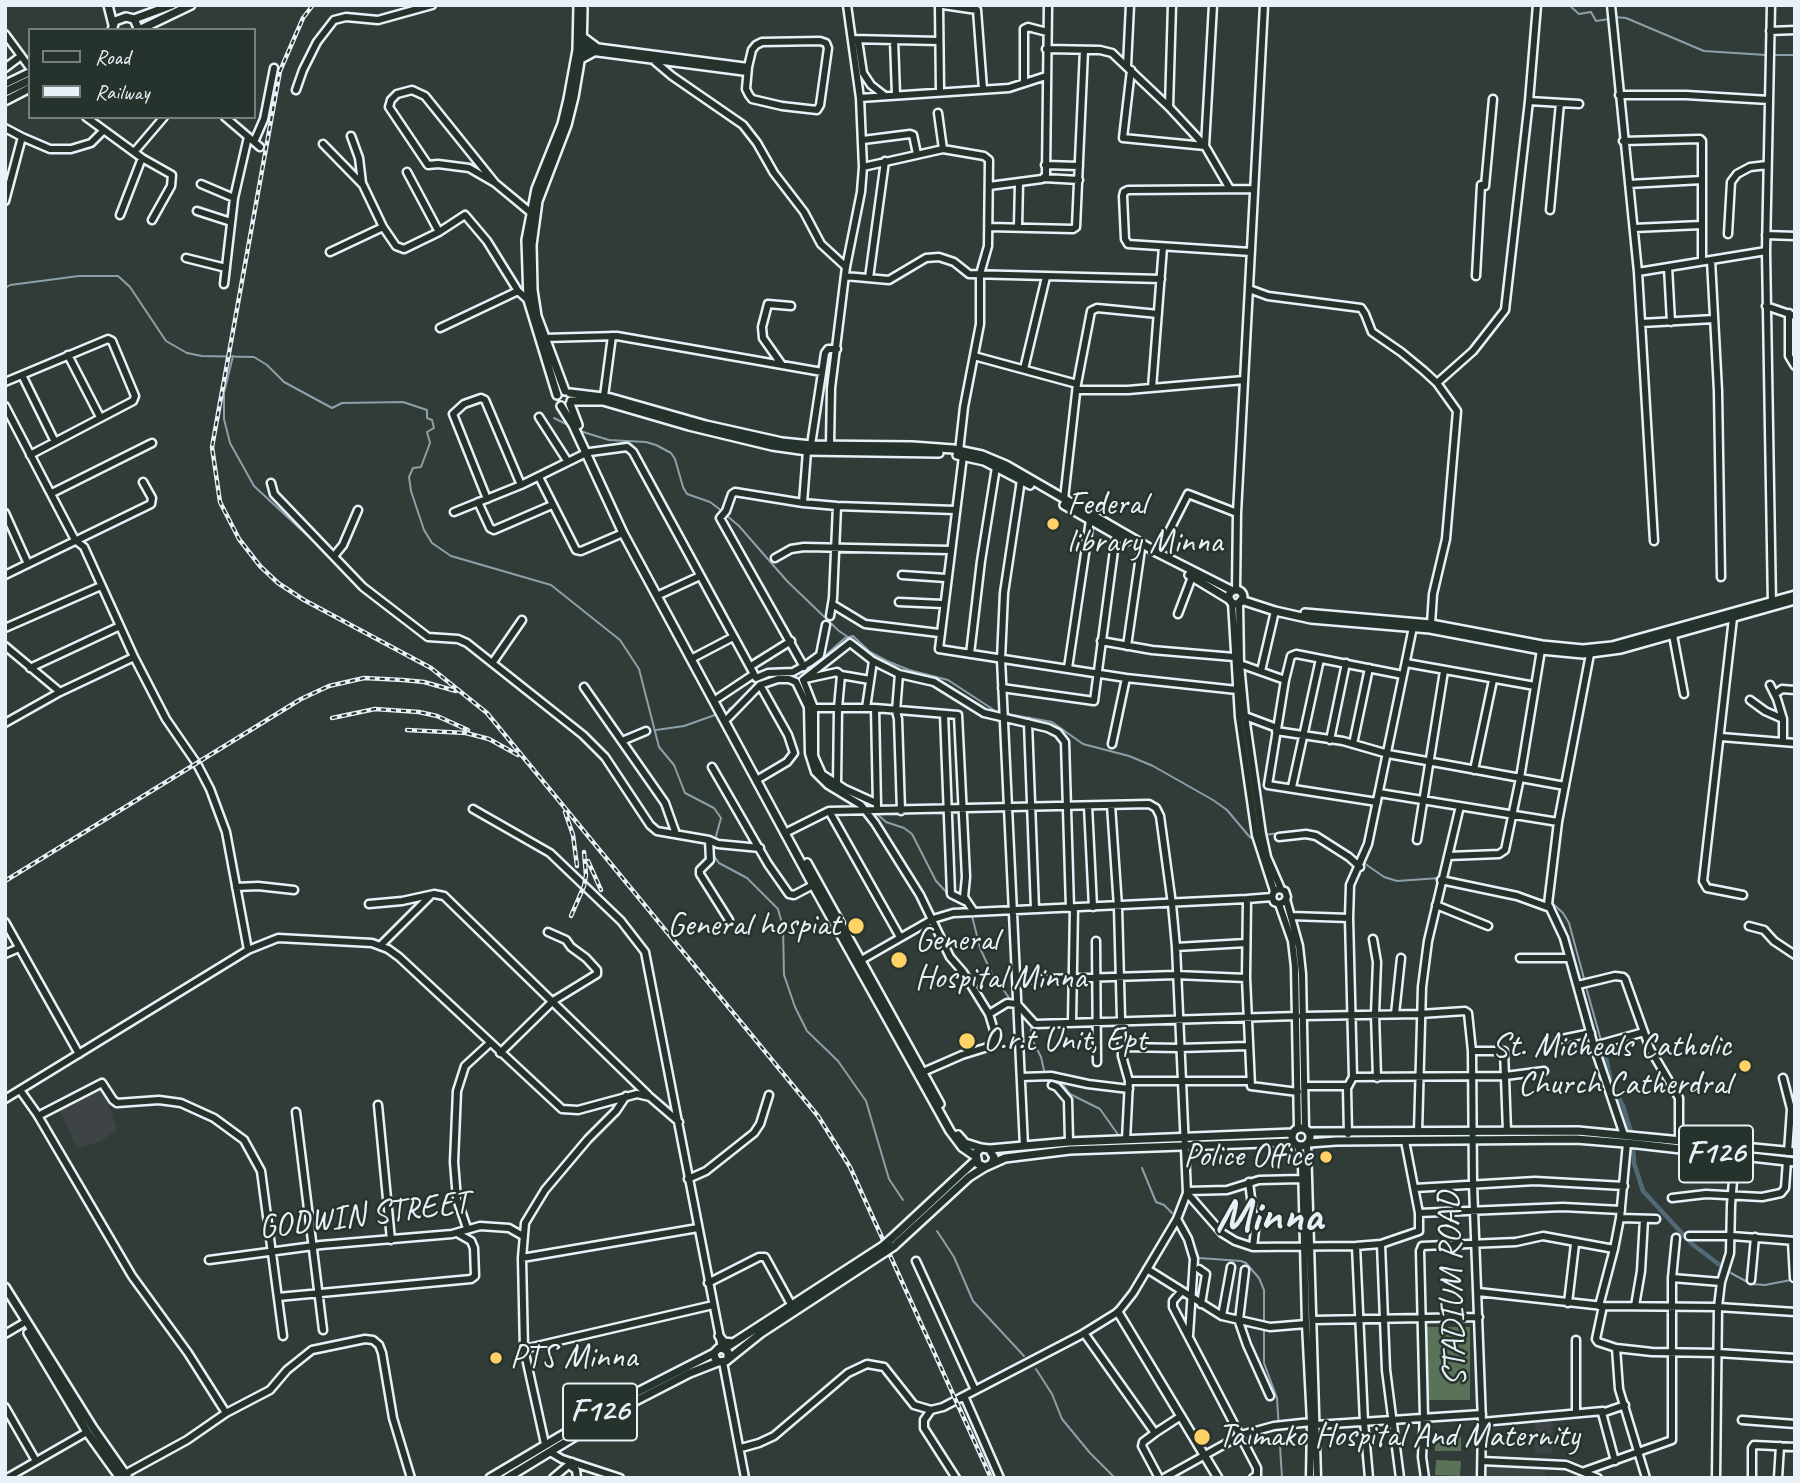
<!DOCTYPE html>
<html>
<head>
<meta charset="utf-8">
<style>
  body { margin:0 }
  #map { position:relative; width:1800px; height:1483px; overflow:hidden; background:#313b38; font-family:Caveat,sans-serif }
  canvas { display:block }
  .frame { position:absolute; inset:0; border:7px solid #e8f1f8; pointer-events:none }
  .legend { position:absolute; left:28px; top:28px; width:228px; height:91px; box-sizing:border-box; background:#26332d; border:2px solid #747f7e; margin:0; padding:9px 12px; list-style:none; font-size:21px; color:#e8f1f8 }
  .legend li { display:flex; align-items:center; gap:14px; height:35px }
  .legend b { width:35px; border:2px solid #747f7e }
</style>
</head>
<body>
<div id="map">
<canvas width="1800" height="1483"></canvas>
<div class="frame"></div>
<ul class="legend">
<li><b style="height:9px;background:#26332d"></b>Road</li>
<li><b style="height:9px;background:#e8f1f8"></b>Railway</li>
</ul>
</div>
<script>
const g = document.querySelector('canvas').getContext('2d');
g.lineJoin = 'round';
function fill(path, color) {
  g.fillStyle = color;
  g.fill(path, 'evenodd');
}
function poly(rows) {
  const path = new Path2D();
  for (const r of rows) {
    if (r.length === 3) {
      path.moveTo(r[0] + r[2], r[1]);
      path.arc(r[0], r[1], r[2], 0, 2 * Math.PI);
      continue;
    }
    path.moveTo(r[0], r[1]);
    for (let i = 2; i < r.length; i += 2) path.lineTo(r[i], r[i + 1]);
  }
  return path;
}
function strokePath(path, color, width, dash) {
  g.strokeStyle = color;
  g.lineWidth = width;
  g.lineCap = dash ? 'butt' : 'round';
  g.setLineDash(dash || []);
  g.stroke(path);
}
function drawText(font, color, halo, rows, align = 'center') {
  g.font = font + ' Caveat,sans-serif';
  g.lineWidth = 5;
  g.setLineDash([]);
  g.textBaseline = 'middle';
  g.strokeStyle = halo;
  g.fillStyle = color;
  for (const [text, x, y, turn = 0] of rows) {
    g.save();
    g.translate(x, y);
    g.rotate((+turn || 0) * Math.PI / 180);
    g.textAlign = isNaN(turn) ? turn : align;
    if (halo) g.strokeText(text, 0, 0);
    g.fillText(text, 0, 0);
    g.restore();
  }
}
const built = poly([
  [102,1085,117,1130,99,1142,77,1148,59,1109],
  [1535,1421,1553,1422,1552,1454,1535,1453],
  [1484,1462,1545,1464,1545,1478,1483,1478]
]);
const green = poly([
  [1426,1327,1470,1327,1470,1400,1426,1400],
  [1435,1437,1461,1437,1461,1451,1435,1451],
  [1436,1460,1461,1461,1460,1476,1435,1475]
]);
const stream = poly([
  [1569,5,1579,14,1591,12,1596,21,1609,19],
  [1614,17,1626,18,1704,51,1766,55],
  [1772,55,1795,55],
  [5,288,10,285,79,276,118,276,130,287,166,341,187,353,202,356,254,357,267,365,284,382,332,408,342,403,403,402,427,410,427,418,432,420,434,428,427,432,430,443,421,467,413,468,409,477,411,491,424,530,432,543,451,556,551,585,620,640,639,669,659,747,674,765,685,793,714,808,721,818,715,840],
  [233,356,224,393,224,419,230,443,254,486,322,549],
  [554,418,572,427],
  [580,431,609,440,646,442,656,445,671,453,675,459,683,487,687,494,710,502,722,511],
  [726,515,739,526,787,581,839,631,848,637],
  [797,673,803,672,820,660,845,638,853,636,870,652,887,661,909,670,948,680,997,712,1052,722,1083,744,1129,756,1153,766,1213,800,1227,810,1248,835,1251,838,1255,837],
  [762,678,774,676],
  [729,709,737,704,758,681],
  [656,730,684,726,715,715],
  [850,795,873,807],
  [875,812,886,822,904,828,912,834,936,881,949,895],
  [1316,833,1359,859],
  [1264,835,1295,831,1311,832],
  [713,845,714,856,719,863,747,878,778,909,783,927,784,975,795,1007,807,1031,838,1061,866,1101,889,1179,903,1200],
  [1364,863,1384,877,1397,881,1440,878],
  [1446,878,1491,887],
  [1527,897,1546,901],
  [957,900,967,907],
  [1551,902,1563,913,1569,923,1585,982],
  [972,916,980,948,992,974,1010,999,1014,1000],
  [1586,987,1606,1058],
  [1034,1025,1031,1029,1032,1039,1041,1057,1045,1075],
  [1048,1079,1064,1086,1070,1094,1100,1109,1119,1136],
  [1142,1168,1156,1202,1164,1205,1172,1213],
  [937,1231,954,1257,973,1301,1024,1356],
  [1193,1245,1199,1258,1241,1261,1246,1263,1259,1278,1264,1290,1264,1322],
  [1729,1272,1751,1284,1765,1285,1791,1280],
  [1264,1328,1264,1363,1277,1398,1282,1478],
  [1036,1369,1052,1394,1062,1419,1090,1453,1115,1478]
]);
const canal = poly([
  [1606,1058,1611,1082,1623,1106,1632,1135,1634,1163,1643,1191,1692,1244,1729,1272]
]);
const minor = poly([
  [939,5,940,92],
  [943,5,977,10,983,89],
  [1611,5,1638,272,1654,541],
  [1771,5,1766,251,1772,605],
  [1770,31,1795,30],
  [5,34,30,68],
  [852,39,939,41],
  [858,40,863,73,871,85,885,96],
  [894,40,896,95],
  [820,41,826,43,828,48,820,105,817,110,782,106,752,99,749,95,746,89,748,67,752,50,756,45,762,42,820,41],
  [579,45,748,67],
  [1046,49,1100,50,1112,53,1169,107,1205,146,1230,189],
  [579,50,747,72],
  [652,59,672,76,743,125,757,143,774,173,804,212,821,244,846,267],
  [1127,66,1130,5],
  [5,68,21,56],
  [1131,70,1123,138,1205,146,1213,5],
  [1024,83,1024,29,1028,27,1047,32],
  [5,84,30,72],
  [296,90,303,70,317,42,334,20,346,17,378,20,432,5],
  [1619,95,1686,95,1769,100],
  [860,98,1009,88,1046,76],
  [1529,101,1579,104],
  [1169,107,1172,5],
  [938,113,943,149],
  [86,117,142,158,172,175,171,186,152,220],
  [225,117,260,147],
  [5,128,22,137,5,201],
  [351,136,359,158,362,183],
  [22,137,50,149,71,149,91,143,103,131],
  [863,140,910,134,913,135,917,154],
  [1623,141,1700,139,1702,141,1702,261],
  [254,142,264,119,274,68],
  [323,144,363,185,383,227,396,246,404,249,439,232,465,215,487,241,518,291,528,300],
  [135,151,164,117],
  [1045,165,1079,166],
  [863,167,943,149,984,156,989,160,988,246,980,274,980,324,964,407,959,451],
  [407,172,439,232],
  [1044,178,1079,180],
  [495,183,425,96,412,90,397,94,391,100,389,107,428,165,438,164,469,168,495,183,530,212],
  [201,184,234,198],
  [1629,184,1702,180],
  [989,186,1042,179,1046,175,1048,5],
  [1485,186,1493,99],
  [1550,210,1560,103],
  [197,211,231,222],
  [120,215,142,158],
  [989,227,1073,229,1076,227,1084,50],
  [1018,227,1019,183],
  [1634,228,1701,225],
  [1728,234,1731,182,1737,174,1750,167,1767,165],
  [1766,235,1795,236],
  [330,252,383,227],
  [1251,252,1128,244,1125,239,1123,196,1124,192,1128,190,1254,189],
  [186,258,226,268],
  [1711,260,1718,391,1721,577],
  [1668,267,1671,322],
  [1638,272,1766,251],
  [845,276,889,280,926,258,939,257,954,262,969,274,1161,279],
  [1476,276,1481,185],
  [869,278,885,161],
  [224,284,234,198,248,137],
  [1249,289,1268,296,1361,308,1365,314,1372,332,1401,352,1424,371,1437,383,1457,411,1446,539,1433,594,1431,624],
  [1766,306,1795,316],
  [1789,313,1789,356,1795,366],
  [1641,323,1714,319],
  [440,328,518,291],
  [544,338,617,336,822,372],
  [68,355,100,417],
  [974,356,1077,384],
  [782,365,763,338,762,327,768,304,791,306],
  [1024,369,1046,277],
  [22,375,54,440],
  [5,382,108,339,112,341,135,396,133,401,30,455],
  [1437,383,1473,351,1505,310,1529,101,1537,5],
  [1152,388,1163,247],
  [1077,390,1128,390,1244,380],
  [604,396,612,336],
  [5,406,75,540,84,547,134,657,166,719,197,764,210,789,226,832,248,950],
  [539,417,568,462],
  [811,445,825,353,828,349,837,349],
  [830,445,831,388,846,267,861,192,863,167,860,98,847,5],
  [590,452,627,447,633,452,754,674],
  [963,456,939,649,1126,678,1237,690],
  [539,477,576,550,581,551,623,533],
  [1021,480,1004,593,1001,659,1024,1146],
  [271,483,274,494,363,587,428,637,458,639,467,643,583,735,605,757,650,825,657,831,709,840,718,844,760,848],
  [52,493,152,443],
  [487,499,453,414,464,404,481,398,485,400,521,485],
  [1064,499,1077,384,1091,311,1097,308,1158,314],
  [478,502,490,528,494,530,552,505],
  [803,503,807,451],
  [454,512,521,485,586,453],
  [5,513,28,564],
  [1158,553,1188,494,1237,513],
  [334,556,343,545,358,510],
  [775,558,791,549,804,547,950,550],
  [5,575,151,504,152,498,143,482],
  [902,575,946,578],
  [1236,590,1237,513,1264,5],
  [661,594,700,576],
  [899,602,943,604],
  [1232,602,1239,717,1256,835,1274,891],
  [1239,602,1240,664,1245,716,1262,834,1267,857,1281,889],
  [832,604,865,624,939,633],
  [1178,614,1192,577],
  [830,616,833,598,837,506],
  [1733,618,1703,881,1707,888,1743,895],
  [5,628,101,586],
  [1673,635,1684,694],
  [1101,641,1152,650,1234,657],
  [5,646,60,692,134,657],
  [1127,646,1141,549],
  [970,654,981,561,996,467],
  [1590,654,1558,822,1548,904,1564,938,1594,1046,1624,1135],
  [691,659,733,637],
  [493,662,522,620],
  [1406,663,1535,686],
  [1240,664,1285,680],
  [751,666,791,641],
  [804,667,720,518,726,511,732,494,735,492,803,503,837,506,955,510],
  [30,668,120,626],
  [1068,668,1090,520],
  [1261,671,1275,611],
  [899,674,896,711,898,719,901,811],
  [805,679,837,672,841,675,870,680],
  [803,680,850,643,873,661,899,674,934,682,984,713,1048,728,1058,733,1065,742,1070,908],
  [803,680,814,708,814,756,822,774,845,789,876,803],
  [1770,685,1777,699,1783,719,1783,742],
  [584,687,665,803,676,834],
  [1002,688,1094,701,1116,535],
  [1775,694,1782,689,1795,690],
  [718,698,754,674,756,678,768,673,793,672,809,663,820,655,826,625],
  [1750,700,1765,711,1783,719],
  [814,708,875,708,958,715,966,877,964,897,974,912],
  [866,708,873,661],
  [875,708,877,806],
  [944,714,951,894,965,901],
  [1245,716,1277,728],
  [728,718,760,685,778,679,789,679,796,682,808,707,809,753,815,772,828,785,861,805,875,823,920,895,950,957,963,972,989,1014,996,1037,991,1046,962,1055,923,1072],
  [5,723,60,692],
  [1028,723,1035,909],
  [1276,731,1343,741,1388,754,1565,786],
  [1721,737,1795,743],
  [1330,740,1346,663],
  [622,741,646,731],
  [1112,744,1126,678],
  [1353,744,1369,668],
  [712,767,768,864,789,894,794,895,813,885],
  [1474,770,1493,680],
  [760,778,787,762,794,753,788,735,760,685],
  [837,785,838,708,841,675],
  [1292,787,1320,659],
  [1379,793,1558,822],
  [1377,802,1268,785,1285,680,1291,656,1296,654,1403,675],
  [1111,805,1118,907,1122,1056,1129,1081,1126,1140],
  [1088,806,1093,907],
  [473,809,550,853,621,921,645,952,722,1348],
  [829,811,900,937],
  [1279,837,1306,834,1316,836,1349,857,1360,867],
  [709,840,710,860,700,870,700,874,729,920],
  [1417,840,1444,671],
  [1448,856,1499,854,1505,850,1520,778,1541,650],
  [1441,880,1517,896,1550,908],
  [236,887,258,886,294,890],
  [1247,899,1246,978,1251,1086,1298,1092],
  [1286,899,1299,946,1302,974,1305,1128],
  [369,904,402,901,434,894,444,896,648,1095],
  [1279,904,1292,941,1295,967,1298,1128],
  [1436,905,1488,926],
  [1291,916,1349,918],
  [5,922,79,1054],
  [1749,926,1764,930,1774,941,1795,955],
  [1373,939,1377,962,1375,1014,1377,1078],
  [1096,941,1097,1062],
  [381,945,429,897],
  [1176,947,1246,943],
  [5,954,19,948],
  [1520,958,1569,958],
  [858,962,933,919,953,913,1247,899,1272,897,1274,891,1279,889,1285,891,1287,897,1284,902,1279,904,1274,902,1272,897],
  [1016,980,1176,975,1246,978],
  [1578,985,1615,976,1623,977,1625,979,1650,1049,1679,1098,1679,1141],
  [989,1014,1007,1003,1017,1004,1035,1024,1297,1016],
  [1395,1014,1401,958],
  [1304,1016,1420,1014,1465,1011,1468,1013,1472,1051,1473,1184,1482,1422,1481,1478],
  [1072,1022,1074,908],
  [1557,1040,1591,1033],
  [1594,1046,1644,1032],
  [1122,1047,1179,1048,1248,1046],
  [1472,1051,1504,1051,1507,1131],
  [500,1053,553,1001,597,974,597,970,586,958,571,947,566,940,548,932],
  [1021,1077,1051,1076,1088,1084,1129,1089],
  [1353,1077,1505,1076,1544,1071],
  [1783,1078,1791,1109,1788,1152],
  [1129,1081,1250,1081],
  [1052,1085,1057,1087,1068,1100,1069,1142],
  [1305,1086,1348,1086],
  [20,1090,37,1114,132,1276,188,1353,226,1413],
  [5,1099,248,950,278,938,372,943,388,949,399,957,562,1109,578,1110,637,1094,650,1097,679,1122],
  [378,1105,391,1240],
  [296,1112,323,1330],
  [38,1116,102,1083,113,1100,117,1103,159,1100,181,1103,214,1118,244,1140,261,1171,283,1336],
  [1418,1132,1422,987,1428,941,1460,806],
  [1348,1134,1347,1088,1353,1077,1349,918,1350,885,1368,844,1413,627],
  [1307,1145,1317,1478],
  [1298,1146,1302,1164,1306,1324,1311,1422,1310,1478],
  [688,1179,706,1171,754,1133,760,1124,769,1095],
  [1249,1182,1255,1230,1253,1247],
  [1415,1188,1535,1181,1624,1186],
  [1187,1191,1227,1190,1259,1180,1302,1179],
  [1187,1193,1222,1233,1235,1241,1253,1247,1356,1246,1381,1244,1419,1231,1419,1213,1405,1141],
  [1672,1198,1706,1194,1762,1197,1781,1193,1785,1188,1787,1161],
  [1419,1213,1563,1207,1621,1210],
  [1620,1218,1656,1219],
  [1177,1219,1188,1239,1194,1259,1189,1335],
  [467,1228,457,1199,454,1162,457,1091,465,1066,490,1043],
  [1689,1236,1732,1236,1795,1241],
  [1792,1241,1794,1278],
  [1381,1244,1386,1370,1400,1478],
  [1356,1246,1364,1422,1369,1478],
  [522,1258,698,1228],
  [209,1260,321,1245,452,1234,480,1226,509,1228,523,1236],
  [916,1261,975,1390],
  [1147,1269,1222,1316,1270,1327,1306,1324],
  [1199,1269,1206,1274,1201,1304],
  [1672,1278,1721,1282],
  [1751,1280,1755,1237],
  [708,1283,759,1257,765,1257,792,1306],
  [1181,1292,1173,1301,1173,1307,1257,1468,1257,1475,1253,1478],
  [1478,1292,1603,1306,1718,1307,1795,1312],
  [278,1297,471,1279,475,1276,474,1248,471,1241,457,1233],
  [1568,1303,1575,1244],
  [1599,1306,1614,1249,1620,1218,1627,1143],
  [1603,1306,1596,1339,1598,1342,1616,1348,1652,1352,1718,1353,1795,1358],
  [1635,1306,1641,1271,1644,1219],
  [1222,1316,1231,1267],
  [1238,1319,1247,1345,1270,1396],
  [1239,1320,1245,1270],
  [1313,1320,1479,1317],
  [1084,1333,1155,1433,1181,1416],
  [5,1334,22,1324],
  [1616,1348,1619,1389,1646,1478],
  [524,1349,713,1305],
  [723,1362,745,1478],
  [964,1396,1000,1478],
  [5,1407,36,1461],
  [931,1410,924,1420,924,1428,956,1478],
  [1576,1413,1576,1340],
  [1742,1420,1795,1424],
  [1482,1422,1603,1411],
  [1316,1425,1482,1414],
  [1155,1433,1143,1442,1142,1446,1159,1478],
  [545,1444,524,1349,522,1258,525,1223,545,1190,588,1139,616,1111,626,1096],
  [741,1448,759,1443,774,1436,848,1373,867,1364,884,1367,914,1405,931,1410,943,1407,1081,1335,1118,1312,1133,1293,1177,1219,1187,1193,1176,947,1172,904,1160,816,1156,808,1149,804,829,811,785,833],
  [550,1452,562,1459,620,1478],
  [1482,1461,1566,1465,1598,1478],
  [1615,1461,1602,1413,1625,1405],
  [569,1465,576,1470,577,1478],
  [1585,1471,1672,1440,1672,1278,1676,1238],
  [125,1474,187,1440,226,1413,270,1390,287,1370,312,1350,365,1339,373,1340,379,1345,382,1353,393,1418,411,1478],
  [7,1478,87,1432],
  [553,1478,572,1462],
  [1164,1478,1241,1435,1274,1426,1311,1422],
  [1425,1478,1422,1457,1424,1417,1420,1251,1422,1246,1516,1242,1543,1236,1614,1249],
  [1716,1478,1718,1307,1721,1282,1730,1253,1731,1205,1735,1156],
  [1752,1478,1752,1448,1754,1445,1795,1447],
  [1778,1478,1780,1446]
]);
const major = poly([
  [108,5,113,25],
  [134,19,172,5],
  [112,30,115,21,126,17,134,19,139,30],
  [139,30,191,5],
  [583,37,595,46],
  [581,59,594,52],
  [5,92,30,80],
  [5,101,30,88],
  [565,391,537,316,533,290,532,245,538,201,567,125,574,97,582,50,583,9],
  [570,393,611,398,706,425,782,442,811,445,912,446,953,449,982,455,1006,465,1158,553,1233,591],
  [557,395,528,300,526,240,536,189,562,124,568,99,577,50,578,5],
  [571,401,603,401,689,426,772,446,807,451,939,453],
  [570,404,578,425],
  [561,406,573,425,623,533,813,885,950,1131,962,1147,975,1156],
  [957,455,984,461,1030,485],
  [1064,505,1127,541],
  [1189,575,1230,600],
  [1236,597,7],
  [1241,600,1275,611,1311,619,1430,629,1541,650,1583,654,1621,649,1795,600],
  [1305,613,1431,624,1542,645,1583,649,1612,646,1795,595],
  [807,863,940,1104],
  [1301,1137,9],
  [1310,1132,1578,1131,1795,1152],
  [958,1135,965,1143,981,1148],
  [1309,1143,1336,1141,1576,1139,1637,1144,1795,1162],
  [990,1149,1069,1142,1293,1133],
  [992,1163,994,1157,989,1149,981,1148,976,1153,978,1164,985,1167,1005,1158,1070,1150,1293,1142],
  [891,1239,976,1160],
  [894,1246,969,1177,985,1167],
  [5,1287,93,1428,128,1478],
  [1118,1312,1218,1478],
  [28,1333,87,1432,120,1478],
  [719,1336,724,1342,733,1343],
  [724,1349,883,1246],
  [728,1358,728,1352,724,1349,719,1348,714,1353,715,1358,718,1362,726,1361,761,1333,885,1252],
  [490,1478,618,1402,714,1353],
  [507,1478,620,1409,690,1373,718,1362]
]);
const rail = poly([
  [313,5,303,18,280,71,212,447,220,502,239,539,260,566,278,583,304,600,431,668,487,713,818,1116,850,1167,991,1478],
  [332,718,375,709,419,712,437,716,468,730],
  [407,730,466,733,489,739,518,755],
  [565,812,573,835,577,866],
  [588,861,601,890],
  [5,881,301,699,329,686,364,678,403,680,424,682,456,691],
  [571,916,584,886,586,875,584,852]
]);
const majorBridge = poly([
  [883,1246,891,1239],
  [885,1252,894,1246]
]);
const markers = [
  [1053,524,7,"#ffd166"],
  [856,926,9,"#ffd166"],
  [899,960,9,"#ffd166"],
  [967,1041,9,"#ffd166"],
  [1745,1066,7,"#ffd166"],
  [1326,1157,7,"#ffd166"],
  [496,1358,7,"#ffd166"],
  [1202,1437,9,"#ffd166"]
];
const shields = [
  [1716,1154,74],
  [600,1412,74]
];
const shieldNames = [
  ["F126",1716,1154],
  ["F126",600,1412]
];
const poiNames = [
  ["Federal",1067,505],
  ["library Minna",1067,543],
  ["General hospiat",840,926,"right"],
  ["General",915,941],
  ["Hospital Minna",915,979],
  ["O.r.t Unit, Ept",983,1041],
  ["St. Micheals Catholic",1731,1047,"right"],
  ["Church Catherdral",1731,1085,"right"],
  ["Police Office",1312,1157,"right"],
  ["PTS Minna",510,1358],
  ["Taimako Hospital And Maternity",1218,1437]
];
const streetNames = [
  ["GODWIN STREET",364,1216,-7],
  ["STADIUM ROAD",1453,1289,-92]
];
const townNames = [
  ["Minna",1269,1218]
];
fill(built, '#3e4446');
fill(green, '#5a7257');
strokePath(stream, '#8da0a9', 2);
strokePath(canal, '#516a75', 4.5);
strokePath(minor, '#e8f1f8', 11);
strokePath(major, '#e8f1f8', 12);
strokePath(minor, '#26332d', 6);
strokePath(major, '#26332d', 7);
strokePath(rail, '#e8f1f8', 4.5);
strokePath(rail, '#26332d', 2, [5]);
strokePath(majorBridge, '#e8f1f8', 12, []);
strokePath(majorBridge, '#26332d', 7);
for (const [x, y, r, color] of markers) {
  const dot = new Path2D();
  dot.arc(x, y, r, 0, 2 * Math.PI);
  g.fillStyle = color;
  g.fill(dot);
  strokePath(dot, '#26332d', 2.5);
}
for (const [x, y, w] of shields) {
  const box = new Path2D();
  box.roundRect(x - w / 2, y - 28.5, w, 57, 5);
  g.fillStyle = '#26332d';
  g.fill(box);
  strokePath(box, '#e8f1f8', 2);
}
drawText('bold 32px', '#e8f1f8', null, shieldNames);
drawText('33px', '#e8f1f8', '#26332d', poiNames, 'left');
drawText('33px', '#e8f1f8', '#26332d', streetNames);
drawText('bold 47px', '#e8f1f8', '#26332d', townNames);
</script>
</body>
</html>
